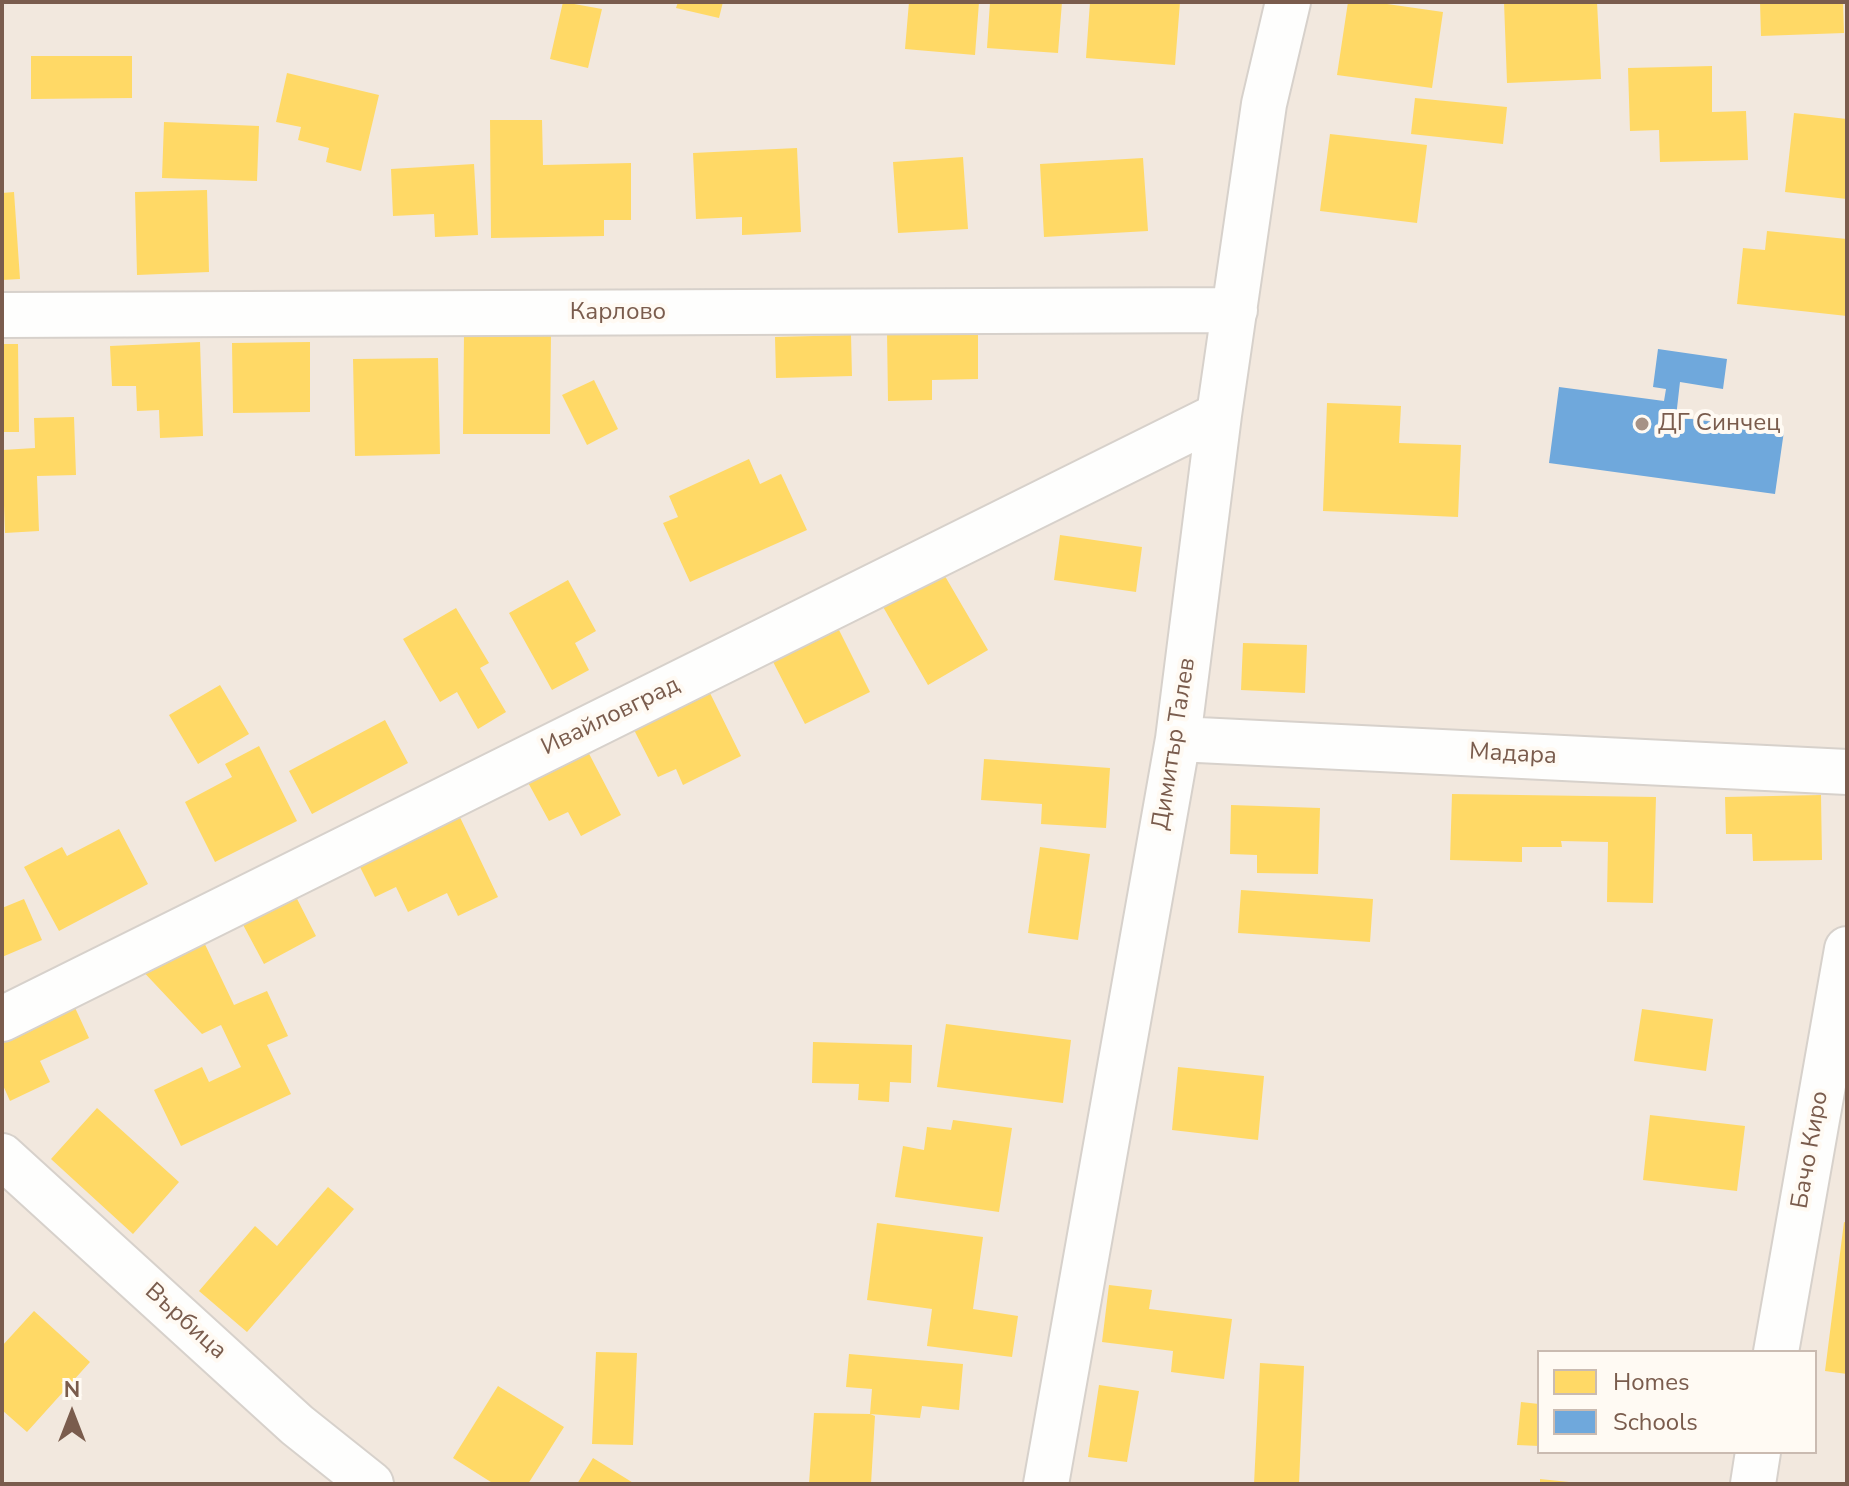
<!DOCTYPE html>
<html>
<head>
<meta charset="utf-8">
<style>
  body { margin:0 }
  #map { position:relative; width:1849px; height:1486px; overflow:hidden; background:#f9f5f0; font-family:"Nunito Sans",sans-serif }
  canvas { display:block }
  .frame { position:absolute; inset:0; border:4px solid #7a5c4d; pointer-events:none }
  .legend { position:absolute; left:1537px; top:1350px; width:280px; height:104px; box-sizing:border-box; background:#fffaf3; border:2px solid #cabbb1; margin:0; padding:10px 14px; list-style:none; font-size:24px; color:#7a5c4d }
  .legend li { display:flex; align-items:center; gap:16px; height:40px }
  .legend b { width:40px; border:2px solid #cabbb1 }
  .north { position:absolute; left:32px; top:1374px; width:80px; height:80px; -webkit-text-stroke:6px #fffaf3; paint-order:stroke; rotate:0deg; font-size:22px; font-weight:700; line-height:32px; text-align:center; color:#7a5c4d }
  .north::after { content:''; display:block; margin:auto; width:28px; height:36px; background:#7a5c4d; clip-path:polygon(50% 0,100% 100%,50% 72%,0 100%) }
</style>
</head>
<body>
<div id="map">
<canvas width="1849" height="1486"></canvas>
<div class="frame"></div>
<ul class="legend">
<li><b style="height:22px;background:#ffd966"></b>Homes</li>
<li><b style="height:22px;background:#6fa8dc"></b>Schools</li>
</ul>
<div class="north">N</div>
</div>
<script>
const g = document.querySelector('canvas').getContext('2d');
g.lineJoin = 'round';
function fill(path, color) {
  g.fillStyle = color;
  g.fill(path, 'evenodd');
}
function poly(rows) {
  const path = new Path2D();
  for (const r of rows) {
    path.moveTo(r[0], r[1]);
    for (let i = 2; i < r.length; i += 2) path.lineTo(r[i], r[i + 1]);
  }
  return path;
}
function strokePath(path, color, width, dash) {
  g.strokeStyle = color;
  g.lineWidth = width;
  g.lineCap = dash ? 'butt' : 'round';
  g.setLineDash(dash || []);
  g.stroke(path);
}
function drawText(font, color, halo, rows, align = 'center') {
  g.font = font + ' "Nunito Sans",sans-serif';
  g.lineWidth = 8;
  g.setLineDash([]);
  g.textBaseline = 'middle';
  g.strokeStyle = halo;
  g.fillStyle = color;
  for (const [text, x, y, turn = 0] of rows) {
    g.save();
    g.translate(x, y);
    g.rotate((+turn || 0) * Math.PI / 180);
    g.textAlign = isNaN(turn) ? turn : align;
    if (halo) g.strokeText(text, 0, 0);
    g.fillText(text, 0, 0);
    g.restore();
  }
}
const residential = poly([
  [2,2,1847,2,1847,1484,2,1484],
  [1539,1352,1815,1352,1815,1452,1539,1452]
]);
const homes = poly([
  [563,2,602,9,588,68,550,59],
  [678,2,723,2,719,18,676,8],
  [909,2,979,2,975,55,905,49],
  [990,2,1062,2,1058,53,987,48],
  [1090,2,1180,2,1175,65,1086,58],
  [1348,2,1373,2,1443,12,1432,88,1337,75],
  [1504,2,1597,2,1601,79,1507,83],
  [1760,2,1843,2,1844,33,1761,36],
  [31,56,132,56,132,98,31,99],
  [1712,66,1712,112,1746,111,1748,160,1660,162,1659,130,1630,131,1628,68],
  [287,73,379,95,361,171,326,162,329,148,298,140,301,127,276,122],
  [1415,98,1507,107,1503,144,1411,134],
  [1794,113,1847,119,1847,199,1785,192],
  [490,120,542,120,543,165,631,163,631,220,604,220,604,236,491,238],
  [164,122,259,126,257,181,162,178],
  [1330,134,1427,145,1417,223,1320,211],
  [797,148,801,232,742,235,742,217,696,219,693,153],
  [963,157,968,229,898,233,893,162],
  [1143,158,1148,231,1044,237,1040,164],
  [474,164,478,235,435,237,434,214,393,216,391,169],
  [207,190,209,272,137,275,135,192],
  [14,192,20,279,2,280,2,193],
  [1767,231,1847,239,1847,316,1737,304,1743,248,1765,250],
  [978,330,978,379,932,380,932,400,888,401,887,331],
  [464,334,551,335,550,434,463,434],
  [851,335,852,376,776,378,775,337],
  [200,342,203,436,160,438,159,410,137,411,136,386,112,386,110,346],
  [310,342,310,412,233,413,232,343],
  [2,344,18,344,19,432,2,432],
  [438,358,440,454,355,456,353,359],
  [594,380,618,429,587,445,562,395],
  [1327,403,1401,406,1399,443,1461,445,1458,517,1323,511],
  [74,417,76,475,37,476,39,531,5,533,2,450,35,448,34,418],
  [749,459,760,484,781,474,807,530,690,582,663,523,678,517,669,496],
  [1060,535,1142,547,1136,592,1054,580],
  [942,571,988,650,928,685,882,605],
  [568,580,596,631,575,643,589,670,552,690,509,613],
  [456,608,489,663,480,668,506,712,478,729,457,692,440,702,403,639],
  [835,622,870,692,805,724,769,654],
  [1243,643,1307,645,1305,693,1241,690],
  [220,685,249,734,198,764,169,715],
  [707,687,741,756,683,785,676,769,658,777,631,724],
  [385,720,408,763,312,814,289,771],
  [259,746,297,821,215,862,185,802,232,777,225,764],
  [585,746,621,815,581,836,568,812,549,821,525,777],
  [984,759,1110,768,1106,828,1041,824,1042,804,981,800],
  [1452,794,1656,797,1653,903,1607,902,1608,842,1561,841,1562,847,1522,847,1522,862,1450,860],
  [1821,795,1822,860,1753,861,1752,834,1726,834,1725,797],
  [1231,805,1320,808,1318,874,1257,873,1257,855,1230,854],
  [457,811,498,897,458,916,447,893,408,912,396,887,375,897,356,859],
  [119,829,148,884,59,931,24,867,62,847,67,856],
  [1040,847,1090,854,1078,940,1028,933],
  [1241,890,1373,899,1370,942,1238,933],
  [294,893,316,936,264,964,241,921],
  [24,899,42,940,2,957,2,908],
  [201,936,234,1005,267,991,288,1036,267,1045,291,1094,181,1146,154,1090,202,1067,209,1082,241,1067,221,1025,202,1034,138,966],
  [71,999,89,1038,40,1061,50,1082,10,1101,2,1083,2,1030],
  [1642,1009,1713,1019,1706,1071,1634,1061],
  [946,1024,1071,1040,1063,1103,937,1087],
  [813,1042,912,1045,911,1083,890,1082,889,1102,858,1100,859,1084,812,1083],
  [1178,1067,1264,1076,1258,1140,1172,1130],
  [97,1108,179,1182,133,1234,51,1159],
  [1650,1115,1745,1126,1737,1191,1643,1180],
  [953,1120,1012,1128,999,1212,895,1197,903,1146,924,1150,927,1127,951,1130],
  [328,1187,354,1209,247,1332,199,1291,255,1226,277,1246],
  [1844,1222,1847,1223,1847,1374,1825,1371],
  [877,1223,983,1237,973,1309,1018,1316,1012,1357,927,1346,932,1309,867,1300],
  [1109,1285,1152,1290,1149,1309,1232,1319,1224,1379,1171,1372,1173,1351,1102,1342],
  [34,1311,90,1362,27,1432,2,1410,2,1346],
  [596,1352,637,1353,633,1445,592,1444],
  [849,1354,963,1364,959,1410,922,1406,920,1418,870,1414,875,1416,871,1484,809,1484,814,1413,870,1414,872,1389,846,1387],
  [1260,1363,1304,1366,1299,1484,1254,1484],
  [1099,1385,1139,1391,1127,1462,1088,1457],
  [498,1386,564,1427,528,1484,494,1484,453,1458],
  [1521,1402,1539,1404,1539,1446,1517,1445],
  [593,1458,635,1484,577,1484],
  [1540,1479,1569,1482,1569,1484,1540,1484]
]);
const schools = poly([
  [1658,349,1727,359,1723,389,1680,382,1676,417,1784,431,1775,494,1549,463,1559,387,1664,401,1666,389,1653,387]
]);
const minor = poly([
  [2,315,1235,310],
  [1178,739,1847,772],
  [2,1019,1219,415],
  [2,1156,297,1425,371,1484],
  [1776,1352,1847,949],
  [1046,1484,1178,739,1219,415,1264,104,1288,2],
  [1753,1484,1758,1452]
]);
const markers = [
  [1642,424,8,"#a69286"]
];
const streetNames = [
  ["Карлово",618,313],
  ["Ивайловград",611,717,-26],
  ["Димитър Талев",1175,744,-81],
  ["Мадара",1513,755,3],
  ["Бачо Киро",1811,1150,-80],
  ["Върбица",185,1322,42]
];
const poiNames = [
  ["ДГ Синчец",1658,424]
];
fill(residential, '#f2e8de');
fill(homes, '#ffd966');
fill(schools, '#6fa8dc');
strokePath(minor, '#d7d1cb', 48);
strokePath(minor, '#fefefd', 44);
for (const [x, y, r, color] of markers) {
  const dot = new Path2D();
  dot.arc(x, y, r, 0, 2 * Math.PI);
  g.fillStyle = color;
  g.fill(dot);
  strokePath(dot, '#fffaf3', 3);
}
drawText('24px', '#7a5c4d', '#fffaf3', streetNames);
drawText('24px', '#7a5c4d', '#fffaf3', poiNames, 'left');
</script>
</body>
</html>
